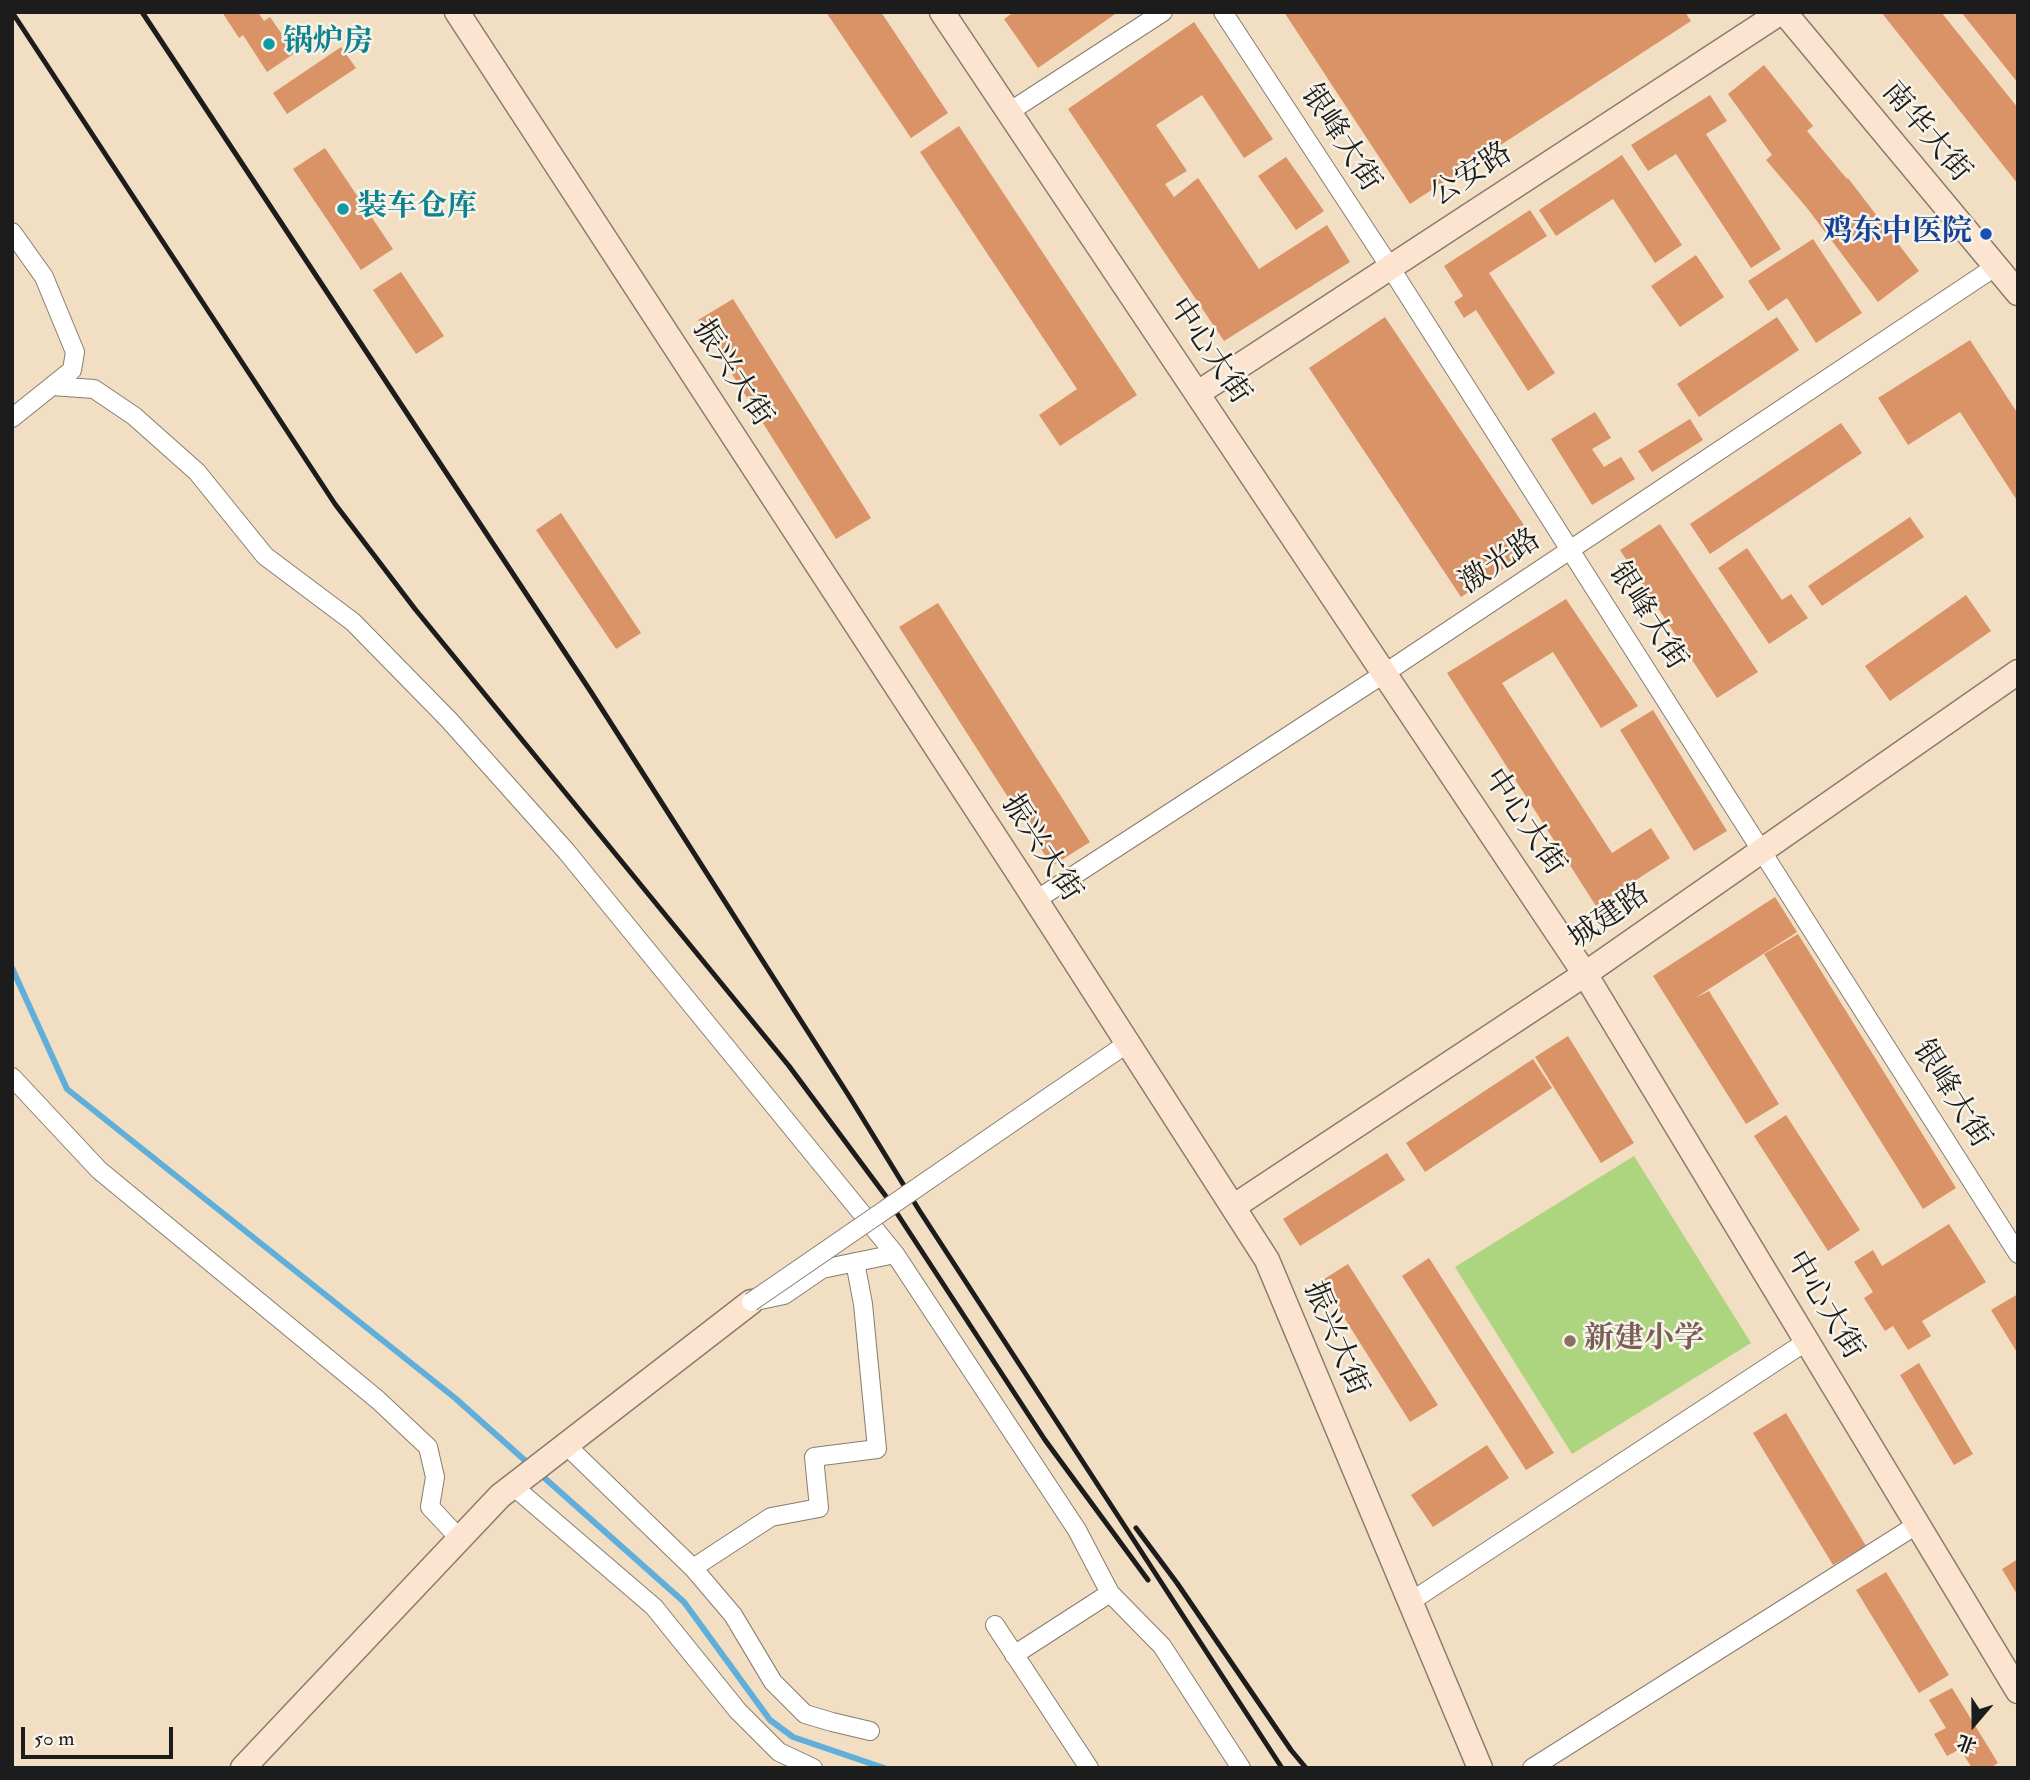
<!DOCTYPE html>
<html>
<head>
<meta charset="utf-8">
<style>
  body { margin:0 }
  #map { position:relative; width:2030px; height:1780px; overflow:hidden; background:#f2dec2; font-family:"IM FELL Double Pica","Noto Serif SC",serif }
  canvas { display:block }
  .frame { position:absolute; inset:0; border:14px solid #1c1c1c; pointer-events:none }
  .north { position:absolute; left:1939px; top:1689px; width:70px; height:70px; -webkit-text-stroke:5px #f7f3e8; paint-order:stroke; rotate:200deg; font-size:19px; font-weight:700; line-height:28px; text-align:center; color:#1c1c1c }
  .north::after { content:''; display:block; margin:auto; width:24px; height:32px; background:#1c1c1c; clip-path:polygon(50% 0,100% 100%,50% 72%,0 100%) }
  .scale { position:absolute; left:21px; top:1727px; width:152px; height:32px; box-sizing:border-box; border:4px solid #1c1c1c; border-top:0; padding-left:9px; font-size:21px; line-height:24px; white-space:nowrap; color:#1c1c1c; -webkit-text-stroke:5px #f7f3e8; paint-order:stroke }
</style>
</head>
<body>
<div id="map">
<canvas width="2030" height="1780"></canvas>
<div class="frame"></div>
<div class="north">北</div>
<div class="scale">50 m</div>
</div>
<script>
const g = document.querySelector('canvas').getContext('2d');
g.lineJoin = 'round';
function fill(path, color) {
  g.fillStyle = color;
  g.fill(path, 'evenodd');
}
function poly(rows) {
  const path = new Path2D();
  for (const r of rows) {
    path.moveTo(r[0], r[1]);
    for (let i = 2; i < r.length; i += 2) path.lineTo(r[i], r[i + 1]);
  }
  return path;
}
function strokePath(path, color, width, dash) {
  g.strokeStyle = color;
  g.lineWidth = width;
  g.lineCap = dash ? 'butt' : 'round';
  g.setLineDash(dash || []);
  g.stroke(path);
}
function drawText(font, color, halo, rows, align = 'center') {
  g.font = font + ' "IM FELL Double Pica","Noto Serif SC",serif';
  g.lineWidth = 5;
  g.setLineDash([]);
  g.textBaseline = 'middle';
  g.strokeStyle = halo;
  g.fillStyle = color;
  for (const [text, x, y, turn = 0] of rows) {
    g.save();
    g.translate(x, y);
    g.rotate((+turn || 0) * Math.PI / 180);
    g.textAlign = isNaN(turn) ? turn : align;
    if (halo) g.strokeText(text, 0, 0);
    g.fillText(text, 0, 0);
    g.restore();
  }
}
const green = poly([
  [1634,1156,1751,1343,1572,1454,1455,1267]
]);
const stream = poly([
  [12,968,67,1089,455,1398,529,1464],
  [540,1474,684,1602,770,1720,793,1737,884,1768]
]);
const building = poly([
  [222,12,258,12,264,21,270,17,295,53,267,72,243,35,239,38],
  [826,12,881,12,948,113,911,138],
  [1014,12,1118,12,1038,68,1004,19],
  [1284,12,1685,12,1691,21,1410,204],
  [1881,12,1941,12,2018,108,2018,184],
  [1961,12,2014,12,2018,17,2018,83],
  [1194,22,1273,139,1244,158,1202,95,1156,125,1187,171,1165,184,1174,197,1198,178,1259,269,1327,225,1350,262,1224,341,1068,109],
  [341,47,356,68,287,114,273,93],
  [1764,65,1813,126,1807,131,1847,179,1848,178,1919,271,1878,302,1807,208,1766,160,1772,155,1728,94],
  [1710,95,1727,121,1706,134,1781,249,1751,268,1676,154,1648,171,1631,145],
  [959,126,1137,395,1060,446,1039,415,1077,389,920,152],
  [325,148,393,249,361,270,293,169],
  [1622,155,1682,245,1655,263,1613,199,1556,236,1539,210],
  [1286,157,1324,211,1296,230,1258,176],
  [1530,210,1547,236,1489,273,1555,373,1528,391,1476,310,1464,318,1454,302,1463,296,1444,266],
  [1813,239,1862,313,1816,343,1787,298,1768,311,1748,281],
  [1696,255,1724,297,1680,327,1651,286],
  [401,272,444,336,416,354,373,290],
  [733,299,871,518,836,539,698,320],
  [1385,317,1538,546,1461,597,1309,368],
  [1777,317,1799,350,1699,417,1677,384],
  [1970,340,2018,414,2018,502,1960,412,1908,445,1878,398],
  [1595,412,1611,438,1592,449,1604,467,1621,457,1635,479,1592,505,1551,439],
  [1690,419,1703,440,1652,472,1638,451],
  [1841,423,1862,453,1710,554,1690,524],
  [561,513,641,633,616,649,536,530],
  [1910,517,1924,537,1822,606,1808,586],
  [1660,524,1758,672,1717,698,1620,550],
  [1747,548,1782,600,1791,594,1808,618,1769,644,1718,568],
  [1966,595,1991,631,1890,701,1865,666],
  [1566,599,1638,706,1601,728,1553,652,1502,683,1612,853,1651,828,1670,858,1596,906,1447,673],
  [938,603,1090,842,1052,866,899,627],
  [1653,710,1727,831,1694,851,1620,730],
  [1775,897,1797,932,1695,998,1709,991,1779,1104,1746,1124,1653,976],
  [1798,934,1956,1188,1923,1209,1764,954],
  [1568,1036,1634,1143,1601,1163,1535,1057],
  [1533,1059,1552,1088,1425,1172,1406,1143],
  [1786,1115,1860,1230,1828,1251,1754,1136],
  [1387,1153,1405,1180,1300,1246,1283,1219],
  [1949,1224,1986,1282,1922,1321,1931,1336,1908,1350,1893,1326,1885,1331,1864,1298,1873,1292,1854,1262,1873,1250,1882,1266],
  [1429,1258,1554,1453,1526,1470,1402,1276],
  [1348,1264,1438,1405,1410,1422,1321,1281],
  [2018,1294,2018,1354,1991,1310],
  [1919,1363,1973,1454,1954,1465,1900,1375],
  [1786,1413,1866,1546,1833,1565,1753,1433],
  [1487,1445,1509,1478,1433,1527,1411,1495],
  [2018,1559,2018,1596,2002,1569],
  [1886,1572,1949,1675,1919,1693,1856,1590],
  [1952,1688,1998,1763,1990,1768,1972,1768,1960,1749,1947,1756,1934,1734,1946,1728,1929,1700]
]);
const street = poly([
  [1223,12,1390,267,2018,1254],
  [1009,112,1163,12],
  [12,232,44,277,75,352,72,370,12,418],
  [52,386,94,389,134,416,197,472,265,556,353,622,449,720,566,851,895,1254],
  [1036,900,1385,673,1995,267],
  [12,1077,99,1170,378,1400,428,1447,435,1477,430,1507,460,1539],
  [1046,1099,1128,1043],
  [751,1302,784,1295,822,1269,895,1254,1077,1530,1110,1593,1162,1646,1241,1768],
  [566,1445,693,1568,771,1517,819,1508,814,1457,877,1449,863,1304,855,1262],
  [513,1486,654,1607,738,1711,779,1752,813,1768],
  [693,1568,733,1615,773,1682,805,1714,832,1722,870,1731],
  [1410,1602,1807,1341],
  [995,1625,1089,1768],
  [1014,1655,1110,1593],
  [1532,1768,1918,1524]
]);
const secondary = poly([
  [457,12,1021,877,1267,1260,1480,1768],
  [942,12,1585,974,2018,1691],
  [1784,12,2018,293],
  [1198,393,1781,12],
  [1233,1207,1585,974,2018,672],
  [243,1768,500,1496,751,1302]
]);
const rail = poly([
  [12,12,335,504,415,609,789,1066,885,1195,1045,1440,1148,1580],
  [142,12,591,692,849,1096,919,1210,1282,1768],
  [1136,1528,1177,1583,1291,1750,1306,1768]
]);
const streetBridge = poly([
  [751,1302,1046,1099]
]);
const markers = [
  [269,44,7,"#0f9aa8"],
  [343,209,7,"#0f9aa8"],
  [1986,234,7,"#1a4fb4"],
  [1570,1341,7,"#8d6e63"]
];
const cultureNames = [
  ["锅炉房",283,44],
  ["装车仓库",357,209]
];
const streetNames = [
  ["南华大街",1925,133,50],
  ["银峰大街",1339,139,57],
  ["公安路",1472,176,-33],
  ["中心大街",1208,352,56],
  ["振兴大街",731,374,57],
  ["激光路",1501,563,-34],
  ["银峰大街",1646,617,58],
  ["中心大街",1523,823,56],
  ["振兴大街",1040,849,57],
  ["城建路",1610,918,-35],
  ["银峰大街",1950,1095,58],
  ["中心大街",1823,1306,59],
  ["振兴大街",1334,1339,67]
];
const transitNames = [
  ["鸡东中医院",1972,234]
];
const educationNames = [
  ["新建小学",1584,1341]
];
fill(green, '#add47f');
strokePath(stream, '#60aeda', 6);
fill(building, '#da9367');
strokePath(street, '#877d6f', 20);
strokePath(secondary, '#877d6f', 27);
strokePath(street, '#fff', 18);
strokePath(secondary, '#fde4d1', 24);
strokePath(rail, '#1c1c1c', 5);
strokePath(streetBridge, '#877d6f', 20, []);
strokePath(streetBridge, '#fff', 18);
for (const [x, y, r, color] of markers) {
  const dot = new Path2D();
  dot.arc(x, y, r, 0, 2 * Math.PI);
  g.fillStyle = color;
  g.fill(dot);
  strokePath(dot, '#f7f3e8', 2.5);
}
drawText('bold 30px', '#0d838f', '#f7f3e8', cultureNames, 'left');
drawText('30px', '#1c1c1c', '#f7f3e8', streetNames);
drawText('bold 30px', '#164399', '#f7f3e8', transitNames, 'right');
drawText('bold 30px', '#785e54', '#f7f3e8', educationNames, 'left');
</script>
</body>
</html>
